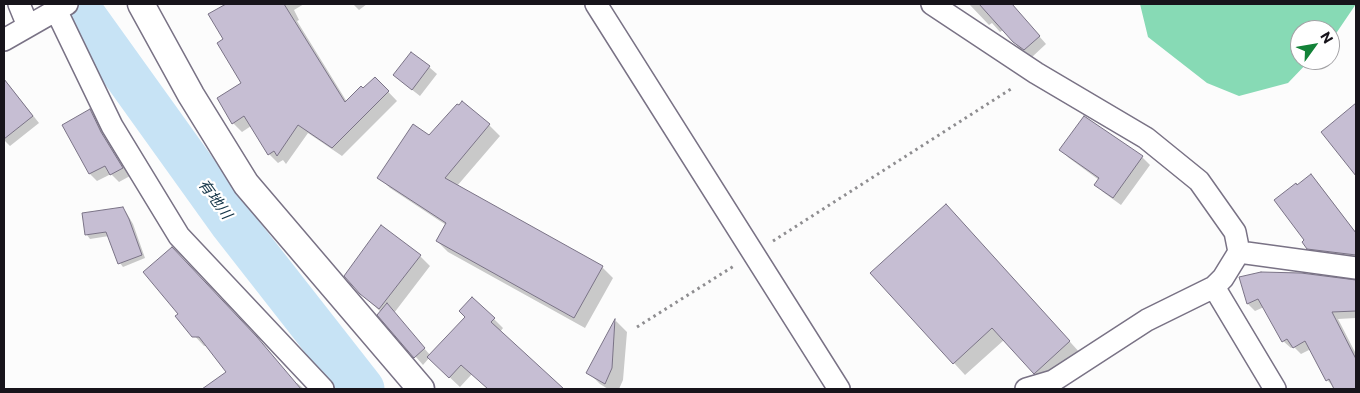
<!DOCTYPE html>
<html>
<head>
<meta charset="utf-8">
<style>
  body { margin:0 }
  #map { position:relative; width:1360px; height:393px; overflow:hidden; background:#fcfcfc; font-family:Commissioner,sans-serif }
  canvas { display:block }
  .frame { position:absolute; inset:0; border:5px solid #17141b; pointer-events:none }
  .north { position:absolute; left:1290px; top:20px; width:50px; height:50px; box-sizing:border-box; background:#fff; border:1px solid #a2a1a4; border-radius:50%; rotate:58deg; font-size:14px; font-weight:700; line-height:20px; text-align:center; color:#17141b }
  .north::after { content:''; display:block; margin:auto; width:18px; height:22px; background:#138238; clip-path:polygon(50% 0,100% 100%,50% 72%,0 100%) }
</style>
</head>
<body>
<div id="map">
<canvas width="1360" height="393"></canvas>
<div class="frame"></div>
<div class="north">N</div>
</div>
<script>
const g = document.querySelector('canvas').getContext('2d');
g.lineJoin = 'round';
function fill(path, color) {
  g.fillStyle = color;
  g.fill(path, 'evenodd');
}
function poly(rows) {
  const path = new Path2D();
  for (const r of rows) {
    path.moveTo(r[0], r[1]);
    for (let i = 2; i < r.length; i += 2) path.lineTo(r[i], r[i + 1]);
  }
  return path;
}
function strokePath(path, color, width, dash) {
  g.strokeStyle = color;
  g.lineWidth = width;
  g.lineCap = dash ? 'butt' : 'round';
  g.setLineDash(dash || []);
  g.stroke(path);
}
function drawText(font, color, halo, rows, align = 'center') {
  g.font = font + ' Commissioner,"Noto Sans JP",sans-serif';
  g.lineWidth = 4.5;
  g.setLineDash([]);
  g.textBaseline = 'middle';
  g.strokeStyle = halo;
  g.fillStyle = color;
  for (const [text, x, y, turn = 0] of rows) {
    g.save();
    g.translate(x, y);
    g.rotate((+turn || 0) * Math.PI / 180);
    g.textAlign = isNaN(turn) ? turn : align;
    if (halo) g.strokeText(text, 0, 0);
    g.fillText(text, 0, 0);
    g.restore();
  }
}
const forest = poly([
  [1140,4,1356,4,1337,32,1330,40,1330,30,1300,30,1300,60,1310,60,1288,83,1239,96,1207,83,1148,37]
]);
const shadow = poly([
  [228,4,304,4,294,10,299,20,297,21,347,102,363,90,375,78,397,101,342,156,308,133,286,164,283,160,278,163,269,154,251,126,242,132,233,123,243,83,225,40,210,14],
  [353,4,367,4,359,10],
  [969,4,1014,4,1012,5,1046,44,1032,57,1021,50,1003,30,1000,32,992,23,989,25],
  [411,53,429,67,437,74,420,96,402,82],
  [4,79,39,123,10,146,4,140],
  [1353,107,1356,110,1356,172,1349,164],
  [90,111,97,118,108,141,130,176,119,182,111,174,97,181,90,174,64,125],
  [1084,117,1142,157,1150,165,1121,205,1103,192,1096,184,1099,180,1069,158,1061,150],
  [489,125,500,136,457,186,602,267,613,278,585,328,448,252,437,241,446,225,390,188,379,177,429,136],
  [1311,176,1318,183,1356,233,1356,261,1316,256,1308,248,1306,240,1297,186],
  [122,208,126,212,133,224,145,258,123,267,120,263,109,236,90,239,87,235],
  [958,218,1081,354,1046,385,1004,340,965,375,954,363],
  [420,256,430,266,394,313,430,355,494,319,503,328,500,332,562,389,489,389,472,374,460,387,429,358,423,365,379,315,381,312,361,294],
  [1240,278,1356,281,1356,318,1338,319,1356,354,1356,389,1336,389,1327,380,1311,349,1301,354,1294,347,1291,348,1283,341,1264,307,1255,311,1248,304],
  [177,317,296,383,297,383,304,389,204,389,227,372,207,346,204,346],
  [616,321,627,332,623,380,619,389,608,389,600,384,588,372]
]);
const river = poly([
  [75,4,232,223,362,389]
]);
const building = poly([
  [226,4,284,4,345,102,361,86,363,88,375,77,389,91,332,148,298,125,277,156,274,151,268,155,244,116,232,124,217,98,241,83,217,43,223,39,208,14,226,4],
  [979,4,1012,4,1040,36,1024,50,1013,42,979,4],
  [411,52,430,66,412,90,393,75,411,52],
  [4,79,33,116,4,139,4,79],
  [462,101,490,124,445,178,603,266,574,318,436,241,446,223,377,178,413,124,429,135,457,104,459,105,462,101],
  [1356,103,1356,176,1321,132,1356,103],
  [90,109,101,132,123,168,110,175,105,166,89,174,62,125,90,109],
  [1084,116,1143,156,1113,198,1094,185,1099,178,1059,150,1084,116],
  [1311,174,1356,233,1356,255,1307,249,1302,242,1304,240,1274,200,1296,183,1297,185,1311,174],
  [946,204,1070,341,1034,374,992,328,953,364,870,273,946,204],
  [123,207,129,219,142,255,118,264,106,232,85,235,82,213,123,207],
  [381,225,421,255,379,309,360,294,344,276,381,225],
  [172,247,257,337,301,389,202,389,226,372,199,337,192,337,175,316,178,314,143,272,172,247],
  [1261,272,1301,273,1356,280,1356,311,1332,312,1356,359,1356,389,1334,389,1329,379,1326,381,1305,341,1293,348,1287,339,1282,342,1258,299,1247,304,1239,277,1261,272],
  [472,297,495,318,491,322,564,389,488,389,461,365,449,378,427,357,465,317,459,311,472,297],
  [387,303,425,348,414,358,377,315,387,303],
  [615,319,612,368,605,384,586,373,615,319]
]);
const path = poly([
  [773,241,1014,87],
  [637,327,734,266]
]);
const minor = poly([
  [19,4,28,26],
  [596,4,839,389],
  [932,4,1036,73,1146,138,1199,181,1235,232,1239,252,1223,278,1214,287,1147,320,1053,381,1026,389],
  [56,10,112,126,179,236,323,389],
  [4,40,67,4],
  [1239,252,1356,268],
  [1214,287,1275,389]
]);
const tertiary = poly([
  [141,4,191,95,246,184,421,389]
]);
const waterNames = [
  ["有地川",215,199,54]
];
fill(forest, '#87dab5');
fill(shadow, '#0003');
strokePath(river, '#c7e3f5', 45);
fill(building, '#c6bed3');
strokePath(building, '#7a7386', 1);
strokePath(minor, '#797285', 24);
strokePath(tertiary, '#797285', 29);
strokePath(path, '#8e8d90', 3, [2.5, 4]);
strokePath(minor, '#fff', 21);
strokePath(tertiary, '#fff', 26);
drawText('italic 15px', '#143548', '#fff', waterNames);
</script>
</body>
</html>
